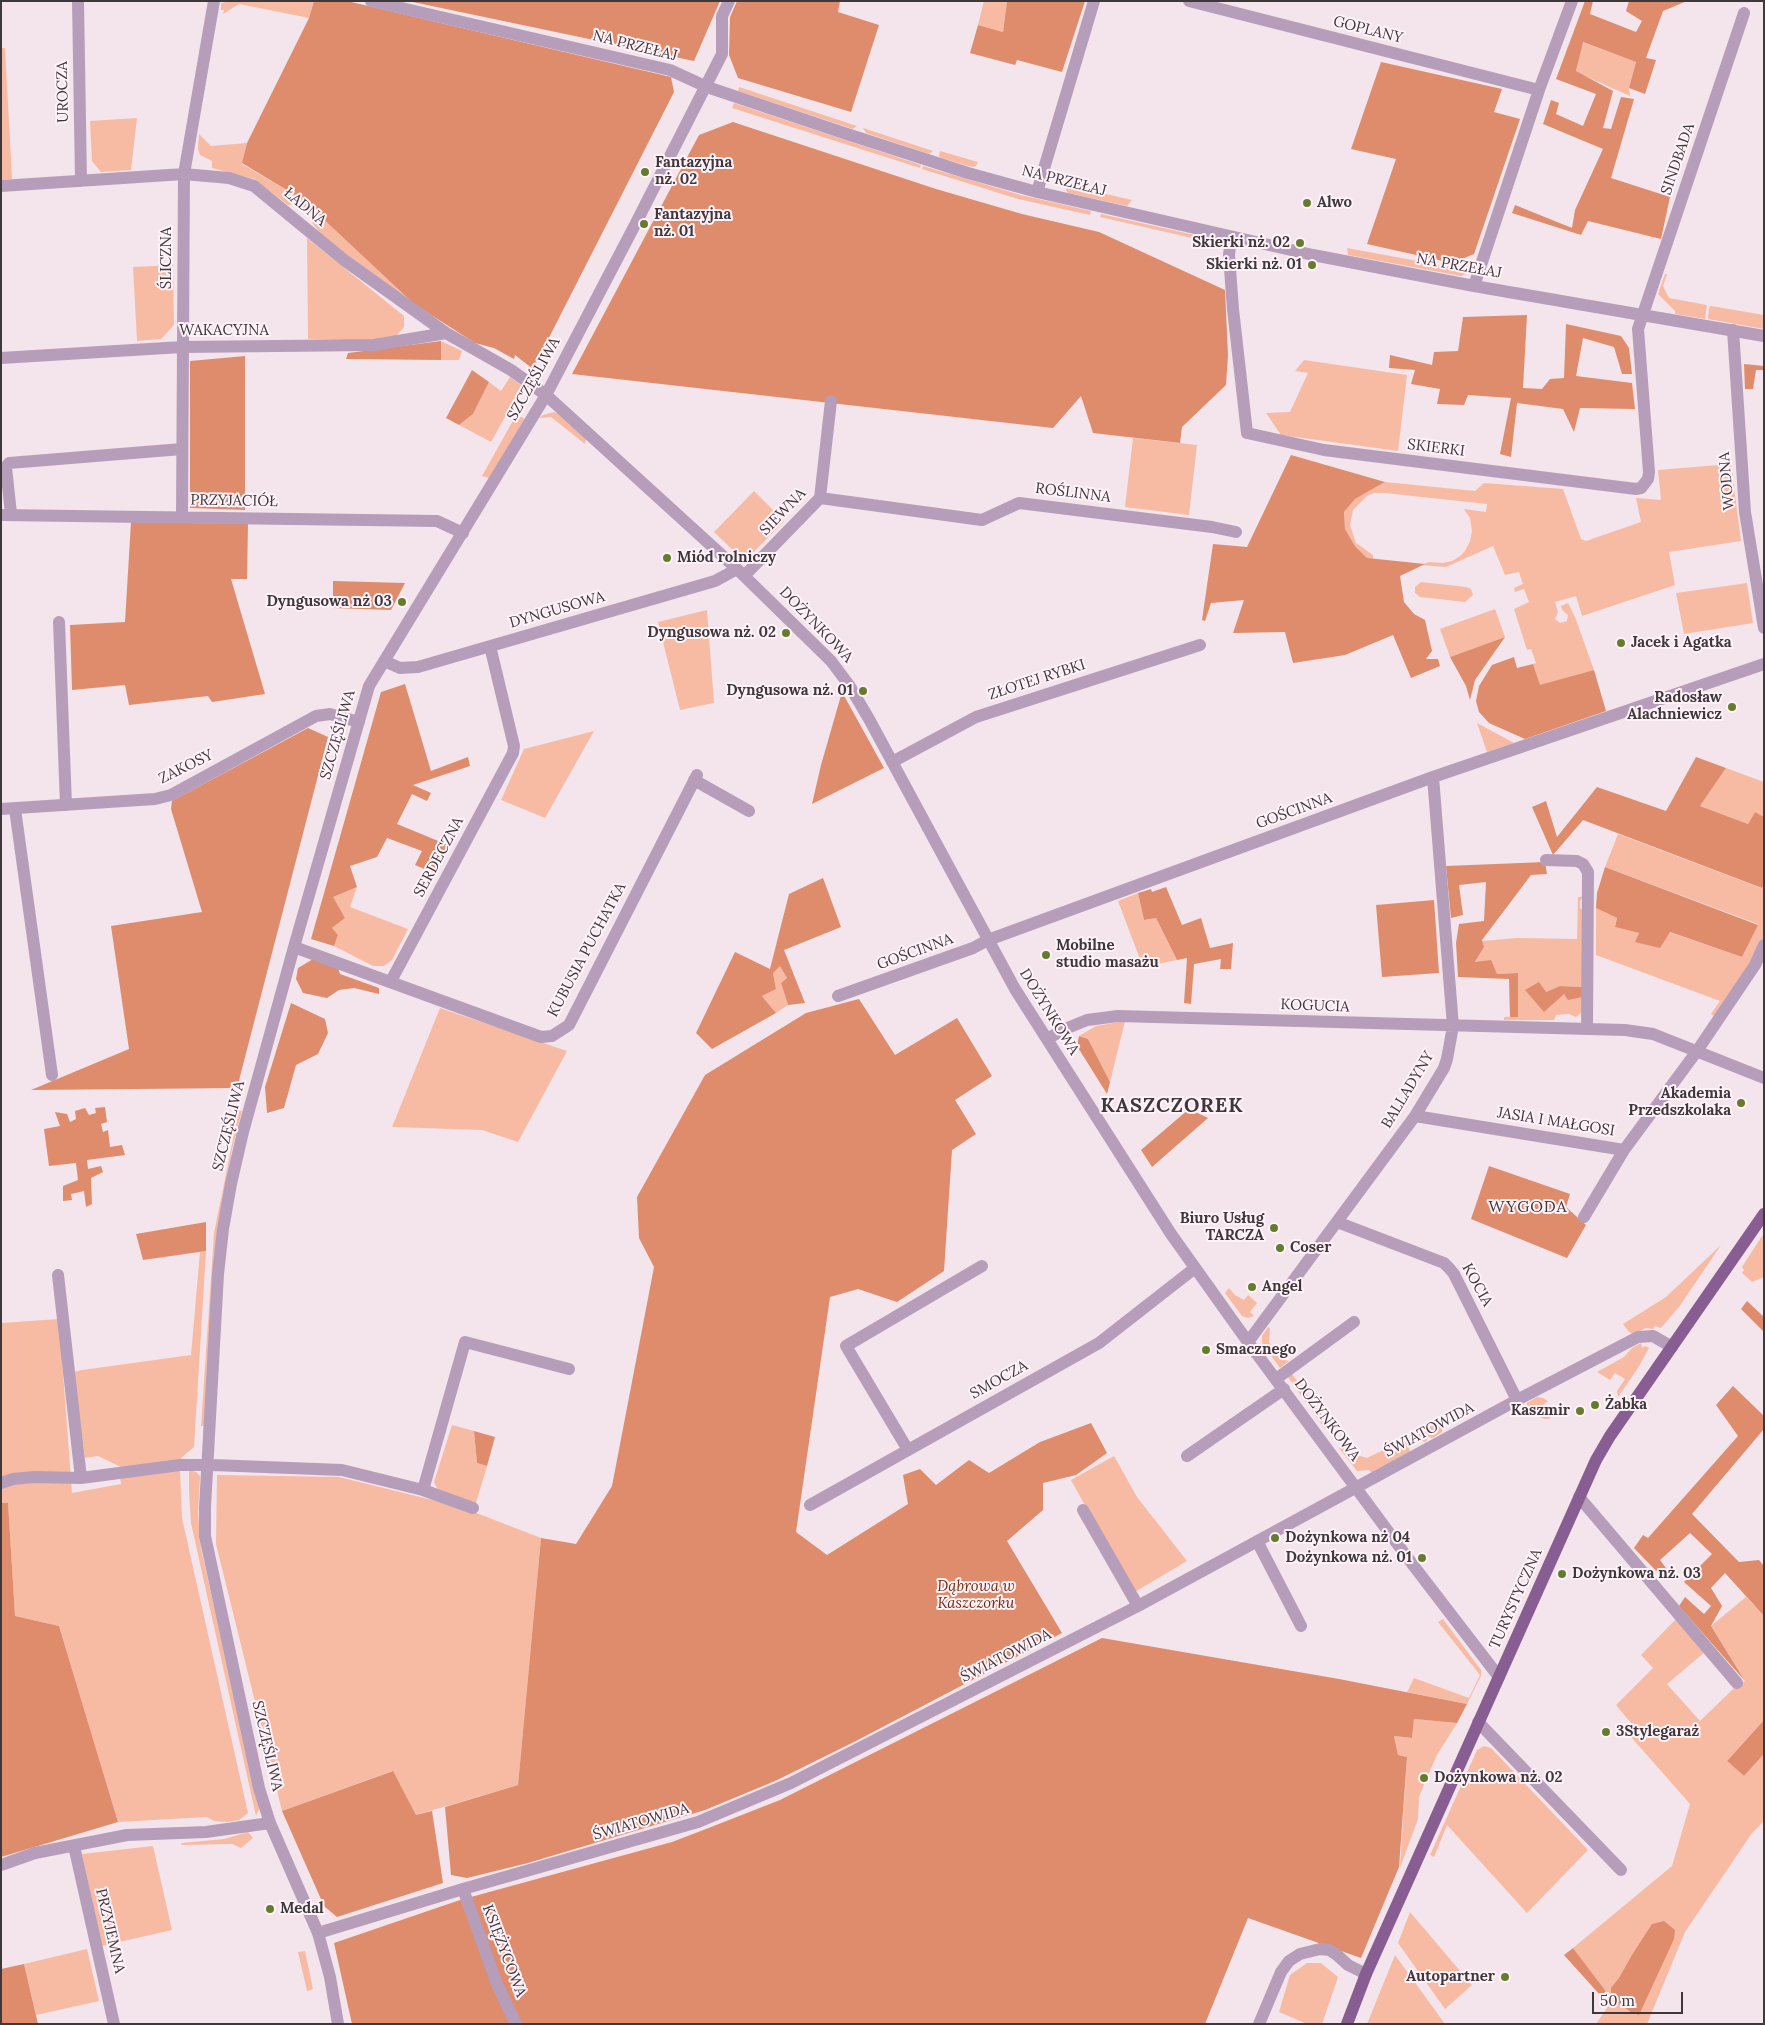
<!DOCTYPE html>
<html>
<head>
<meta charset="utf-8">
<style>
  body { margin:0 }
  #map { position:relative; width:1765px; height:2025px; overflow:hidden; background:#f4e5ec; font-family:Lora,serif }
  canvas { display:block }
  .frame { position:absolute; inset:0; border:2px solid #3e383b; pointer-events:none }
  .scale { position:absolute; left:1592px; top:1992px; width:91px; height:22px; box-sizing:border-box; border:2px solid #3e383b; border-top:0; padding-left:6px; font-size:15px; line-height:18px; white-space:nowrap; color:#3e383b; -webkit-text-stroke:4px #fff3f9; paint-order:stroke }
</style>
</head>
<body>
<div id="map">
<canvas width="1765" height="2025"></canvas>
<div class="frame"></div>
<div class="scale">50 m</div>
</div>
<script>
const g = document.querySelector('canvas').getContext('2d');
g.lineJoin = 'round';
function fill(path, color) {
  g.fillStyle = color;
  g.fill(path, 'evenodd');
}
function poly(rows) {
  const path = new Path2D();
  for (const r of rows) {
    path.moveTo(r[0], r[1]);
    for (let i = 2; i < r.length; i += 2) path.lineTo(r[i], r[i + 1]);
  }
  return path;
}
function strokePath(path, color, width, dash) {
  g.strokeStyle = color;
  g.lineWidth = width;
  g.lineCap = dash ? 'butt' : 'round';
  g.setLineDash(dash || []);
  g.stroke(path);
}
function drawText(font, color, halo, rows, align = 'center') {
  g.font = font + ' Lora,serif';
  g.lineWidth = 4;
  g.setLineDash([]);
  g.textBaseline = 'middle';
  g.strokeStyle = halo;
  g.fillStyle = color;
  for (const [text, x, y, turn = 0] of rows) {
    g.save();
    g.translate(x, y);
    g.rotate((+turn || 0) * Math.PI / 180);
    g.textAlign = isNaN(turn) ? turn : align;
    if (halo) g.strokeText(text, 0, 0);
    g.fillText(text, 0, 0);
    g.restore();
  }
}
const green = poly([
  [232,1,314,1,309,18,239,4,223,14,224,10,221,10,221,3],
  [984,1,1007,1,1003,32,978,25],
  [1582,42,1636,62,1629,88,1630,96,1576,72],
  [1,48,5,48,12,179,1,180],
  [739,87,857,126,853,129,738,91],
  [734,103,921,165,920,168,732,108],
  [137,118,131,170,101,172,92,161,90,121],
  [863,128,933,151,929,154,866,133],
  [199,134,211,146,247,143,242,164,303,200,414,304,325,239,313,224,307,210,294,204,288,205,254,179,212,168,212,161,200,155,198,149],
  [940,151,978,162,976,166,972,167,941,158,939,156],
  [923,166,1021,195,1091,211,1090,215,1018,199,922,169],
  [1068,185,1132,200,1127,206,1068,193,1066,190],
  [1101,214,1208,238,1219,246,1216,247,1210,242,1100,217],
  [307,238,404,316,404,327,392,341,308,339],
  [1347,248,1461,269,1473,260,1476,261,1473,271,1461,276,1348,255],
  [173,265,174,325,161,339,137,341,133,267],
  [1665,274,1667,274,1663,286,1669,298,1707,305,1705,319,1675,314,1675,311,1658,294],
  [1711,306,1764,315,1764,329,1708,319,1709,307],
  [441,341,462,351,459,360,441,360],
  [1304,360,1407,375,1398,451,1281,435,1266,413,1290,412,1308,373,1295,371],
  [510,377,522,386,491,442,459,425,473,414,489,382,501,391],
  [554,412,559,414,586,438,585,444,551,417,539,418,543,415],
  [517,416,524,418,524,420,489,478,482,476,515,417],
  [1133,438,1197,445,1189,515,1125,507],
  [1731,464,1741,541,1669,552,1675,585,1582,616,1576,596,1555,602,1558,612,1555,619,1560,623,1567,621,1568,615,1562,610,1561,606,1568,603,1575,617,1594,670,1540,686,1533,664,1536,663,1531,649,1527,650,1514,609,1529,602,1524,589,1515,592,1514,588,1523,584,1519,572,1505,575,1493,546,1446,567,1421,565,1429,562,1443,563,1452,561,1460,556,1465,551,1470,541,1472,531,1470,518,1464,509,1486,512,1487,504,1385,493,1374,493,1367,496,1353,510,1350,525,1356,543,1373,555,1373,559,1367,558,1355,546,1345,529,1344,512,1355,499,1385,482,1475,491,1484,483,1563,489,1581,539,1586,541,1641,522,1636,498,1661,500,1658,470],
  [754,491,784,521,750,556,739,556,714,532],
  [1421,582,1466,587,1471,589,1473,595,1465,602,1420,597,1415,593,1415,587],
  [1747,583,1753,623,1684,634,1676,593],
  [1495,609,1505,637,1450,657,1440,629],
  [707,610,714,703,680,710,658,622],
  [1477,723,1514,743,1487,752],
  [594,731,545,818,501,800,524,749],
  [1726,768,1764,782,1764,817,1755,812,1748,824,1700,806],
  [1618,834,1761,888,1764,883,1764,938,1753,963,1716,1017,1711,1014,1720,1001,1596,955,1596,908,1617,918,1615,927,1639,933,1636,941,1669,932,1742,957,1758,924,1605,867],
  [357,887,350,907,408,929,392,960,384,966,373,966,334,946,338,935,332,928,345,918,332,897],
  [1138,893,1144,920,1156,918,1177,960,1143,967,1118,901],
  [1578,897,1583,897,1580,901,1580,908,1582,910,1582,987,1560,986,1546,992,1525,990,1582,997,1582,1012,1576,1017,1569,1014,1556,1015,1554,1020,1504,1020,1504,1017,1518,1016,1518,973,1497,974,1475,963,1484,947,1482,941,1516,938,1577,939],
  [780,965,787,978,781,983,788,1005,776,1013,762,996,776,989,773,973],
  [440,1008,567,1051,518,1142,482,1130,392,1127],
  [1125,1021,1110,1082,1088,1039,1079,1036,1096,1026],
  [239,1110,242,1111,232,1150,217,1233,204,1426,201,1426,214,1233],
  [1762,1236,1764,1236,1764,1277,1752,1282,1742,1273,1744,1270,1742,1267],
  [1721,1245,1679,1307,1661,1328,1655,1326,1653,1329,1646,1328,1633,1334,1629,1332,1623,1324,1666,1297],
  [206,1251,194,1447,181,1458,182,1462,121,1467,98,1456,85,1458,74,1372,82,1370,191,1355,200,1252],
  [1229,1288,1235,1295,1244,1300,1248,1295,1257,1303,1250,1312,1254,1316,1248,1318,1242,1316,1225,1293],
  [59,1319,72,1493,121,1484,120,1477,180,1470,182,1518,248,1813,239,1820,227,1822,214,1821,207,1817,118,1822,59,1626,15,1616,8,1504,1,1503,1,1323],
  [1268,1327,1270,1328,1269,1342,1280,1359,1289,1361,1280,1368,1262,1343,1262,1336],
  [1641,1343,1642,1348,1645,1346,1649,1348,1638,1368,1618,1397,1617,1391,1625,1379,1615,1373,1610,1380,1597,1372,1624,1357,1632,1348],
  [1292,1374,1330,1426,1325,1429,1288,1377],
  [1537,1397,1543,1398,1548,1401,1538,1409,1552,1415,1549,1419,1544,1419,1526,1410,1527,1403],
  [1444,1420,1446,1425,1443,1424,1442,1432,1433,1438,1428,1437,1426,1442,1422,1441,1418,1433],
  [452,1425,474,1431,477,1463,487,1466,476,1503,438,1490,434,1482],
  [1414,1435,1416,1440,1409,1448,1410,1452,1372,1473,1369,1470,1357,1471,1339,1448,1344,1445,1350,1453,1367,1458],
  [1114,1456,1137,1497,1187,1561,1133,1593,1071,1480],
  [189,1470,196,1472,200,1476,198,1513,201,1549,260,1807,256,1816,191,1523,189,1492],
  [217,1475,339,1477,461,1507,541,1538,518,1785,416,1815,392,1771,282,1811,216,1544],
  [1746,1597,1764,1616,1764,1720,1727,1761,1744,1776,1764,1754,1764,1821,1752,1833,1685,1932,1647,2024,1596,2024,1609,2005,1605,1990,1573,1948,1672,1866,1690,1804,1624,1729,1631,1723,1616,1705,1653,1668,1641,1655,1676,1619,1705,1652,1667,1684,1700,1721,1734,1688,1745,1681,1711,1626],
  [1443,1619,1481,1670,1481,1676,1467,1704,1407,1692,1414,1678,1469,1698,1480,1675,1438,1622],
  [1414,1719,1457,1723,1437,1755,1428,1775,1425,1774,1422,1780,1425,1782,1419,1797,1418,1819,1400,1868,1407,1757,1398,1755,1394,1736,1412,1738],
  [1484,1746,1491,1748,1588,1850,1527,1913,1447,1825,1434,1857,1430,1855,1477,1750],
  [248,1832,253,1838,241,1848,232,1844,181,1845,182,1843,224,1839],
  [153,1846,172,1930,102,1946,82,1854],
  [1410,1912,1472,1985,1445,2009,1398,1943],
  [87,1949,99,2001,36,2015,24,1964],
  [305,1951,313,1989,307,1991,298,1952],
  [1395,1955,1445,2024,1367,2024],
  [1307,1963,1321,1963,1338,1977,1322,2024,1307,2024,1279,2012,1290,1975]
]);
const forest = poly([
  [314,1,347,1,671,77,674,92,533,369,515,355,514,359,494,348,475,343,414,304,303,200,242,163,247,143,309,18],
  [408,1,720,1,694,61],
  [737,1,840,1,838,12,879,25,851,112,738,78,729,55,730,17],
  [1007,1,1085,1,1062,72,1017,60,1015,65,970,53,978,25,1003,32],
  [1585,1,1593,1,1590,14,1636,32,1642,21,1626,11,1629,1,1687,1,1663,11,1646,58,1656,60,1645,94,1629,88,1636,62,1583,42,1576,71,1613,91,1603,128,1611,129,1621,97,1634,99,1611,178,1670,197,1661,239,1588,221,1581,235,1512,213,1515,205,1572,228,1575,210,1603,149,1543,124,1551,100,1559,103,1556,114,1583,126,1596,94,1556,79],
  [1381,62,1502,89,1494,112,1520,119,1474,254,1452,263,1367,244,1396,159,1351,149],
  [733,122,936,189,1022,214,1099,232,1225,290,1228,355,1226,385,1182,427,1180,443,1093,433,1081,396,1053,428,572,374,699,135],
  [1527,315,1523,388,1542,389,1550,379,1564,378,1566,324,1621,336,1629,348,1632,374,1622,374,1614,347,1583,338,1576,376,1632,383,1635,409,1580,408,1574,432,1563,409,1517,403,1511,457,1500,454,1511,398,1468,395,1464,405,1437,404,1440,389,1411,384,1415,370,1389,368,1390,355,1432,365,1434,352,1458,351,1463,317],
  [441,341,441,360,346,359,348,353],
  [245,356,245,510,190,508,190,361],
  [1744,364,1764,366,1764,370,1756,370,1753,389,1745,389],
  [472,370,489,382,473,414,459,425,446,418],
  [1291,455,1385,482,1355,499,1344,512,1345,529,1355,546,1367,558,1425,564,1400,576,1404,602,1414,614,1425,620,1432,651,1426,659,1438,659,1440,666,1411,678,1393,635,1345,655,1293,663,1285,632,1233,633,1244,600,1211,603,1205,621,1202,620,1213,544,1247,547],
  [131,522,248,524,247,579,231,579,265,694,212,702,208,696,129,705,125,685,72,690,70,625,125,622],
  [333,581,405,583,391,610,333,608],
  [1505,637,1475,680,1470,700,1466,686,1450,657],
  [1514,657,1517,668,1533,664,1540,685,1594,670,1606,711,1525,739,1489,723,1479,712,1476,701,1479,686,1492,665],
  [405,684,431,771,468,757,470,766,413,785,431,793,427,801,412,794,397,824,448,845,434,873,415,865,422,851,387,838,377,857,350,866,357,887,333,897,345,918,332,928,338,935,334,946,311,939,381,692],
  [842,692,884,768,812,804,821,765],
  [308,728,328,737,237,1088,31,1090,129,1049,111,926,202,912,171,809,172,801],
  [1696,757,1726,768,1700,806,1748,824,1755,812,1764,817,1764,883,1762,888,1583,820,1553,855,1532,807,1546,801,1557,837,1597,787,1666,811],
  [1545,862,1547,874,1531,875,1482,940,1484,947,1475,962,1491,960,1497,974,1518,973,1518,1017,1510,1017,1509,979,1458,977,1456,943,1459,924,1484,921,1486,882,1459,885,1463,915,1451,918,1446,866],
  [1605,867,1758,925,1742,957,1670,932,1660,948,1635,942,1639,933,1615,927,1617,918,1596,908,1597,893],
  [823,878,841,927,784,950,805,1003,788,1005,781,983,787,978,780,966,773,973,776,989,762,996,776,1013,712,1049,696,1033,735,952,770,969,789,894],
  [1166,887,1182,925,1201,918,1210,948,1233,943,1231,969,1220,969,1221,959,1194,964,1191,1004,1184,1003,1187,958,1177,960,1156,918,1144,920,1138,893,1151,889,1152,892],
  [1434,900,1439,973,1382,977,1376,905],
  [313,959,338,968,340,974,379,988,379,994,354,988,339,990,327,998,303,993,296,979,298,968],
  [1539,982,1546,992,1560,986,1582,987,1582,997,1568,1000,1564,994,1544,1012,1525,990],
  [859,999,895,1055,957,1018,992,1076,955,1100,976,1134,952,1150,944,1271,897,1302,858,1289,830,1297,796,1532,827,1555,908,1504,903,1475,920,1469,936,1485,969,1460,989,1473,1040,1442,1091,1423,1107,1453,1076,1475,1043,1483,1043,1510,1007,1541,1062,1633,854,1742,775,1781,705,1810,528,1863,467,1878,451,1875,445,1807,518,1785,541,1538,576,1544,612,1486,654,1267,639,1238,637,1197,705,1075,806,1013],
  [291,1003,325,1019,328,1033,318,1054,296,1065,284,1108,267,1113,265,1087],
  [1079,1036,1088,1039,1110,1082,1107,1094,1077,1046],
  [105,1107,107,1122,101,1124,103,1132,108,1130,110,1147,122,1145,125,1155,87,1160,88,1169,101,1166,103,1172,91,1178,92,1204,86,1207,84,1191,71,1194,72,1200,63,1201,63,1186,78,1180,76,1163,49,1166,44,1129,60,1126,55,1112,67,1114,70,1122,76,1119,75,1111,85,1108,89,1115,96,1113,95,1108],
  [1189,1109,1208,1118,1152,1167,1141,1150],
  [1489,1166,1570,1194,1566,1207,1586,1225,1567,1258,1471,1219],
  [206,1222,206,1251,143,1260,136,1234],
  [1747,1301,1764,1317,1764,1332,1741,1309],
  [1733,1386,1764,1416,1764,1429,1692,1514,1739,1562,1759,1560,1764,1566,1764,1616,1725,1573,1711,1588,1722,1606,1711,1626,1745,1681,1679,1606,1685,1597,1704,1614,1711,1606,1684,1582,1712,1554,1690,1533,1660,1560,1669,1572,1663,1578,1634,1548,1643,1535,1648,1538,1738,1436,1716,1405],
  [474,1431,495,1437,487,1466,477,1463],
  [1,1503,8,1503,15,1616,59,1626,118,1822,1,1857],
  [1102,1638,1339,1679,1467,1704,1457,1723,1414,1719,1412,1738,1394,1736,1398,1755,1407,1757,1399,1867,1361,1958,1248,1918,1205,2024,352,2024,334,1943,460,1900,672,1842,706,1829,780,1800],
  [1764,1720,1764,1754,1744,1776,1727,1761],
  [393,1771,416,1815,432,1811,443,1883,337,1917,324,1906,282,1811],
  [1664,1921,1675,1930,1674,1939,1639,2015,1631,2012,1611,1998,1611,1988,1619,1978,1632,1955,1652,1924],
  [1573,1948,1605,1990,1609,2005,1564,1955],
  [24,1964,38,2024,1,2024,1,1969]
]);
const minor = poly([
  [78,1,81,181],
  [371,1,670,70,707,87,847,134,968,173,1037,192,1313,255,1474,286,1764,336],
  [1189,1,1539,90],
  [1,186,184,174,229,178,254,186,344,260,446,333,511,370,546,395,737,569,831,661,849,685,869,719,1015,989,1171,1234,1248,1342,1413,1565,1499,1677],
  [1037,192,1094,1],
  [1231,237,1229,255,1233,309,1247,433,1324,450,1636,489,1641,488,1648,479,1649,472,1638,329,1744,13],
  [1474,286,1539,90,1572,1],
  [1733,330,1745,512,1764,628],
  [1,358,182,347,374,345,446,333],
  [820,498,982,520,1019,503,1212,527,1236,532],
  [11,514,6,467,9,463,182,449],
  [1,515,437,521,463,533],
  [182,517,184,174,214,1],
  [744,576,820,498,831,401],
  [59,622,66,805],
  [384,661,400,668,418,667,715,581,737,569],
  [892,762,976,717,1200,645],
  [694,780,749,811],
  [1,809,155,799,171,795,316,716,330,714,359,722],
  [15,809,52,1075],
  [1546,860,1577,861,1583,864,1588,872,1587,1029],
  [294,947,541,1037,552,1036,569,1025,697,775],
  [391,981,513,753,514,746,490,646],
  [838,996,973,948,988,940,1433,777,1764,664],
  [1047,1039,1065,1029,1087,1020,1118,1016,1625,1030,1653,1034,1764,1078],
  [1415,1116,1624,1150],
  [1584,1217,1624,1150,1697,1051,1755,965,1764,945],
  [1337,1222,1444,1263,1449,1268,1454,1274,1517,1400],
  [58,1275,81,1478],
  [1248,1342,1415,1116,1444,1068,1447,1059,1453,1026,1433,777],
  [1276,1379,1354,1322],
  [908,1450,846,1346,982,1266],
  [1187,1456,1284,1389],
  [1,1483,13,1479,34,1477,81,1478,180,1465,213,1465,342,1470,423,1490,465,1342,569,1369],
  [423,1490,473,1508],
  [1579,1497,1737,1683],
  [810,1505,1099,1343,1195,1268],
  [1083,1510,1138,1606],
  [1257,1541,1301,1626],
  [1478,1722,1621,1870],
  [74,1846,114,2024],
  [1,1865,35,1853,127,1835,206,1832,270,1823],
  [463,1889,497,1984,516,2024],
  [318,1933,463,1889,698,1822,791,1783,1138,1606,1517,1400,1638,1337,1653,1336,1672,1347],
  [338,2024,330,1977,318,1933,270,1823,259,1788,205,1536,205,1507,218,1274,223,1229,231,1184,243,1132,294,947,369,686,546,395,637,221,722,54,722,16,729,1],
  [1259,2024,1281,1972,1289,1961,1300,1954,1320,1949,1329,1950,1337,1955,1348,1965,1366,1974]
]);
const major = poly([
  [1347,2024,1366,1974,1596,1460,1610,1436,1764,1214]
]);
const markers = [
  [645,172,5,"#667c2d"],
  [1307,203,5,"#667c2d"],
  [644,224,5,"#667c2d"],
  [1300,243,5,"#667c2d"],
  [1312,265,5,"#667c2d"],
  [667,558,5,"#667c2d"],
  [402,602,5,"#667c2d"],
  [786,633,5,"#667c2d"],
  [1621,643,5,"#667c2d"],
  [863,691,5,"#667c2d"],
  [1732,707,5,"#667c2d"],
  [1046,955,5,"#667c2d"],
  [1741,1103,5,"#667c2d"],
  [1274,1228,5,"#667c2d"],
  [1280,1248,5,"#667c2d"],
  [1252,1287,5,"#667c2d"],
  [1206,1350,5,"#667c2d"],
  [1595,1405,5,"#667c2d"],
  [1580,1411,5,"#667c2d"],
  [1275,1538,5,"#667c2d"],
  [1422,1558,5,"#667c2d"],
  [1562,1574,5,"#667c2d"],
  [1606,1732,5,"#667c2d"],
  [1424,1778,5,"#667c2d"],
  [270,1909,5,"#667c2d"],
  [1505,1977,5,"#667c2d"]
];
const streetNames = [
  ["GOPLANY",1368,30,14],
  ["NA PRZEŁAJ",635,46,14],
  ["UROCZA",63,92,-91],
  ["SINDBADA",1678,159,-71],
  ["NA PRZEŁAJ",1064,181,14],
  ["ŁADNA",305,207,40],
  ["ŚLICZNA",167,258,-90],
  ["NA PRZEŁAJ",1459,266,10],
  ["WAKACYJNA",224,331],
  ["SZCZĘŚLIWA",534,379,-61],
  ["SKIERKI",1436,448,7],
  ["WODNA",1727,481,-95],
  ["ROŚLINNA",1073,493,7],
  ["PRZYJACIÓŁ",234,501,1],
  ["SIEWNA",783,512,-46],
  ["DYNGUSOWA",557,610,-16],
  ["DOŻYNKOWA",816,625,46],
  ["ZŁOTEJ RYBKI",1037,680,-18],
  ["SZCZĘŚLIWA",338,735,-74],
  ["ZAKOSY",186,767,-26],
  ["GOŚCINNA",1294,811,-20],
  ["SERDECZNA",439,857,-62],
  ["KUBUSIA PUCHATKA",587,950,-62],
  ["GOŚCINNA",915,952,-20],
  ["KOGUCIA",1315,1006,2],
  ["DOŻYNKOWA",1049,1012,58],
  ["BALLADYNY",1408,1090,-59],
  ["JASIA I MAŁGOSI",1556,1122,9],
  ["SZCZĘŚLIWA",229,1126,-76],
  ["KOCIA",1477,1285,61],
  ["SMOCZA",999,1380,-29],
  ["DOŻYNKOWA",1327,1420,53],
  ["ŚWIATOWIDA",1429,1430,-28],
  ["TURYSTYCZNA",1516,1599,-66],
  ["ŚWIATOWIDA",1006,1656,-27],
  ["SZCZĘŚLIWA",267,1746,77],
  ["ŚWIATOWIDA",641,1822,-16],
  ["PRZYJEMNA",110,1931,77],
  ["KSIĘŻYCOWA",504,1951,69]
];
const poiNames = [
  ["Fantazyjna",655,163],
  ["nż. 02",655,180],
  ["Alwo",1317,203],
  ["Fantazyjna",654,215],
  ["nż. 01",654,232],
  ["Skierki nż. 02",1290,243,"right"],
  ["Skierki nż. 01",1302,265,"right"],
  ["Miód rolniczy",677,558],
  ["Dyngusowa nż 03",392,602,"right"],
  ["Dyngusowa nż. 02",776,633,"right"],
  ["Jacek i Agatka",1631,643],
  ["Dyngusowa nż. 01",853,691,"right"],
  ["Radosław",1722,698,"right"],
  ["Alachniewicz",1722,715,"right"],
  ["Mobilne",1056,946],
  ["studio masażu",1056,963],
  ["Akademia",1731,1094,"right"],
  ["Przedszkolaka",1731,1111,"right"],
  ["Biuro Usług",1264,1219,"right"],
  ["TARCZA",1264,1236,"right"],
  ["Coser",1290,1248],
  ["Angel",1262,1287],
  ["Smacznego",1216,1350],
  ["Żabka",1605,1405],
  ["Kaszmir",1570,1411,"right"],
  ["Dożynkowa nż 04",1285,1538],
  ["Dożynkowa nż. 01",1412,1558,"right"],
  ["Dożynkowa nż. 03",1572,1574],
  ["3Stylegaraż",1616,1732],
  ["Dożynkowa nż. 02",1434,1778],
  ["Medal",280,1909],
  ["Autopartner",1495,1977,"right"]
];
const parkNames = [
  ["Dąbrowa w",976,1587],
  ["Kaszczorku",976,1604]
];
const neighbourhoodNames = [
  ["WYGODA",1528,1207]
];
const districtNames = [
  ["KASZCZOREK",1172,1106]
];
fill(green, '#f7bba4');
fill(forest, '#de8c6c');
strokePath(minor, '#b69ebb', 12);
strokePath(major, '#885e92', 12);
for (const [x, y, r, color] of markers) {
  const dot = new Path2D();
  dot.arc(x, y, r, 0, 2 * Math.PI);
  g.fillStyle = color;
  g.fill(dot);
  strokePath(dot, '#fff3f9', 2);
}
drawText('15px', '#3e383b', '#fff3f9', streetNames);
drawText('bold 15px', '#3e383b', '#fff3f9', poiNames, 'left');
drawText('italic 15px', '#752b08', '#fff3f9', parkNames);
g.letterSpacing = '1px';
drawText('16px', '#3e383b', '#fff3f9', neighbourhoodNames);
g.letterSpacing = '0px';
g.letterSpacing = '1px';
drawText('bold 20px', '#3e383b', '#fff3f9', districtNames);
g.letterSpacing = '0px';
</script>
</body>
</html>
